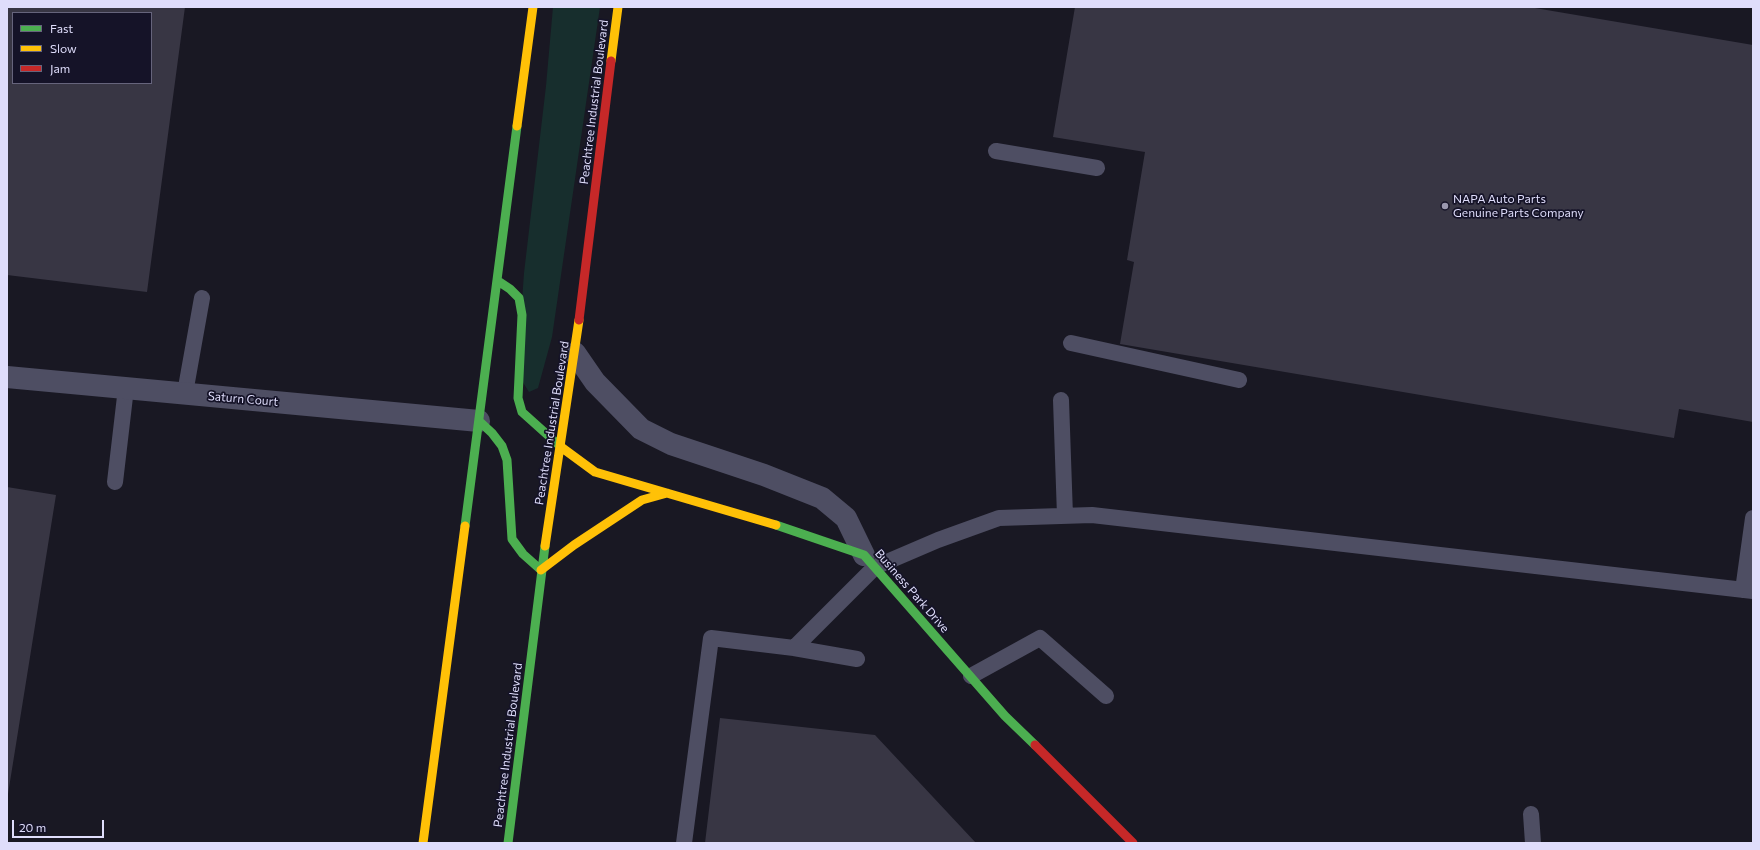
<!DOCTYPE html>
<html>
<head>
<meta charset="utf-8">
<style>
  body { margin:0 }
  #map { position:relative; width:1760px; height:850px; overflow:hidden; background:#191823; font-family:Commissioner,sans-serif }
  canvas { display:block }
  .frame { position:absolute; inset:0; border:8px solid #dfddfb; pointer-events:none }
  .legend { position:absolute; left:12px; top:12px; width:140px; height:72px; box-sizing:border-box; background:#151328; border:1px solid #66647c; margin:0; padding:5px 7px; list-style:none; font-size:12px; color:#dfddfb }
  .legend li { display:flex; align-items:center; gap:8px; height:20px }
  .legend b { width:20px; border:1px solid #66647c }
  .scale { position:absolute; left:12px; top:820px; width:92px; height:18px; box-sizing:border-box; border:2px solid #dfddfb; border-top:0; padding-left:5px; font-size:12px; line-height:14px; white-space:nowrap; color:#dfddfb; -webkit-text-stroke:3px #151328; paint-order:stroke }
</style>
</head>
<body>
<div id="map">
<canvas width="1760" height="850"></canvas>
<div class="frame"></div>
<ul class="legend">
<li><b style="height:5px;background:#4caf50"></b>Fast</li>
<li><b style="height:5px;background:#ffc107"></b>Slow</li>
<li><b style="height:5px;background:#c62828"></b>Jam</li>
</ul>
<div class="scale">20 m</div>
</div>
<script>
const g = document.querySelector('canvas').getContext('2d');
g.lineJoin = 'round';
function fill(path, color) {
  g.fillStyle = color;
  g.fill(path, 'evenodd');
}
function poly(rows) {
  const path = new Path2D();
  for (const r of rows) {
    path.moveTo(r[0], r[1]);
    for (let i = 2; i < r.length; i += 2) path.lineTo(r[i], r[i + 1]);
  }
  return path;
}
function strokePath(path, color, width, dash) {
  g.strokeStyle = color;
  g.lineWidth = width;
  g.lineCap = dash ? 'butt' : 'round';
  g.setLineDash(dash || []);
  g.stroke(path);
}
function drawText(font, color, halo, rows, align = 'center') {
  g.font = font + ' Commissioner,sans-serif';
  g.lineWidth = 3.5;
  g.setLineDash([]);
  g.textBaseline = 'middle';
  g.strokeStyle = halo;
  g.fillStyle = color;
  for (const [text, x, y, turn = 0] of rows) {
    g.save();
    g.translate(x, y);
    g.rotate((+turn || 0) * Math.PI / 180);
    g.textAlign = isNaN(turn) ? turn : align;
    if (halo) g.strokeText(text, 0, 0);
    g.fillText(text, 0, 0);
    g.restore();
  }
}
const green = poly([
  [553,7,600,7,552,337,538,388,529,392,517,373,524,273,546,86]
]);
const building = poly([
  [7,7,185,7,147,292,7,275],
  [13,13,151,13,151,83,13,83],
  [1075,7,1529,7,1753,45,1753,422,1679,409,1674,438,1120,344,1134,262,1127,260,1145,152,1053,137],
  [7,487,56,495,8,794,7,794],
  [720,718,875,735,976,843,705,843]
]);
const lane = poly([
  [996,151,1097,168],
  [1071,343,1239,380],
  [185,393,202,298],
  [1061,400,1065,516],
  [115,482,126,388],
  [1743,590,1753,518],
  [794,648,857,659],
  [971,676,1040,638,1106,696],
  [1531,814,1533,843],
  [684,843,711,638,794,648,875,567,938,540,999,518,1092,515,1753,591]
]);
const street = poly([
  [575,353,595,382,641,429,671,444,764,475,822,498,846,518,864,555],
  [7,377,479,421]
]);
const fast = poly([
  [498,281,510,289,519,298,522,315,518,398,522,412,561,447],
  [479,421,492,433,502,446,507,460,512,539,523,554,541,570],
  [776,525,864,555,1005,716,1035,745],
  [465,526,517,126],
  [508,843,545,546]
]);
const slow = poly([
  [611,61,618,7],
  [517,126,533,7],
  [561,447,595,472,776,525],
  [545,546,579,320],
  [541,570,574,545,642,500,667,493],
  [423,843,465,526]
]);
const jam = poly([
  [579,320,611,61],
  [1035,745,1133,843]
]);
const markers = [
  [1445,206,4,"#9a98af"]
];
const streetNames = [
  ["Peachtree Industrial Boulevard",594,102,-83],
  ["Saturn Court",243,399,5],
  ["Peachtree Industrial Boulevard",552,423,-81],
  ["Business Park Drive",912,591,49],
  ["Peachtree Industrial Boulevard",508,745,-83]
];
const poiNames = [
  ["NAPA Auto Parts",1453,199],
  ["Genuine Parts Company",1453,213]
];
fill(green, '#172e2d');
fill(building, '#383644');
strokePath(lane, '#4e4e63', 16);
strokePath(street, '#4e4e63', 22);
strokePath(fast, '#4caf50', 9);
strokePath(slow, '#ffc107', 9);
strokePath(jam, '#c62828', 9);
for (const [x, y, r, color] of markers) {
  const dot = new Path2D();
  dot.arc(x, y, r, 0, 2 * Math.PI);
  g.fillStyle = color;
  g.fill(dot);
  strokePath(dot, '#151328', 1.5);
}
drawText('12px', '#dfddfb', '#151328', streetNames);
drawText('12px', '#dfddfb', '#151328', poiNames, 'left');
</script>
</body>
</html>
